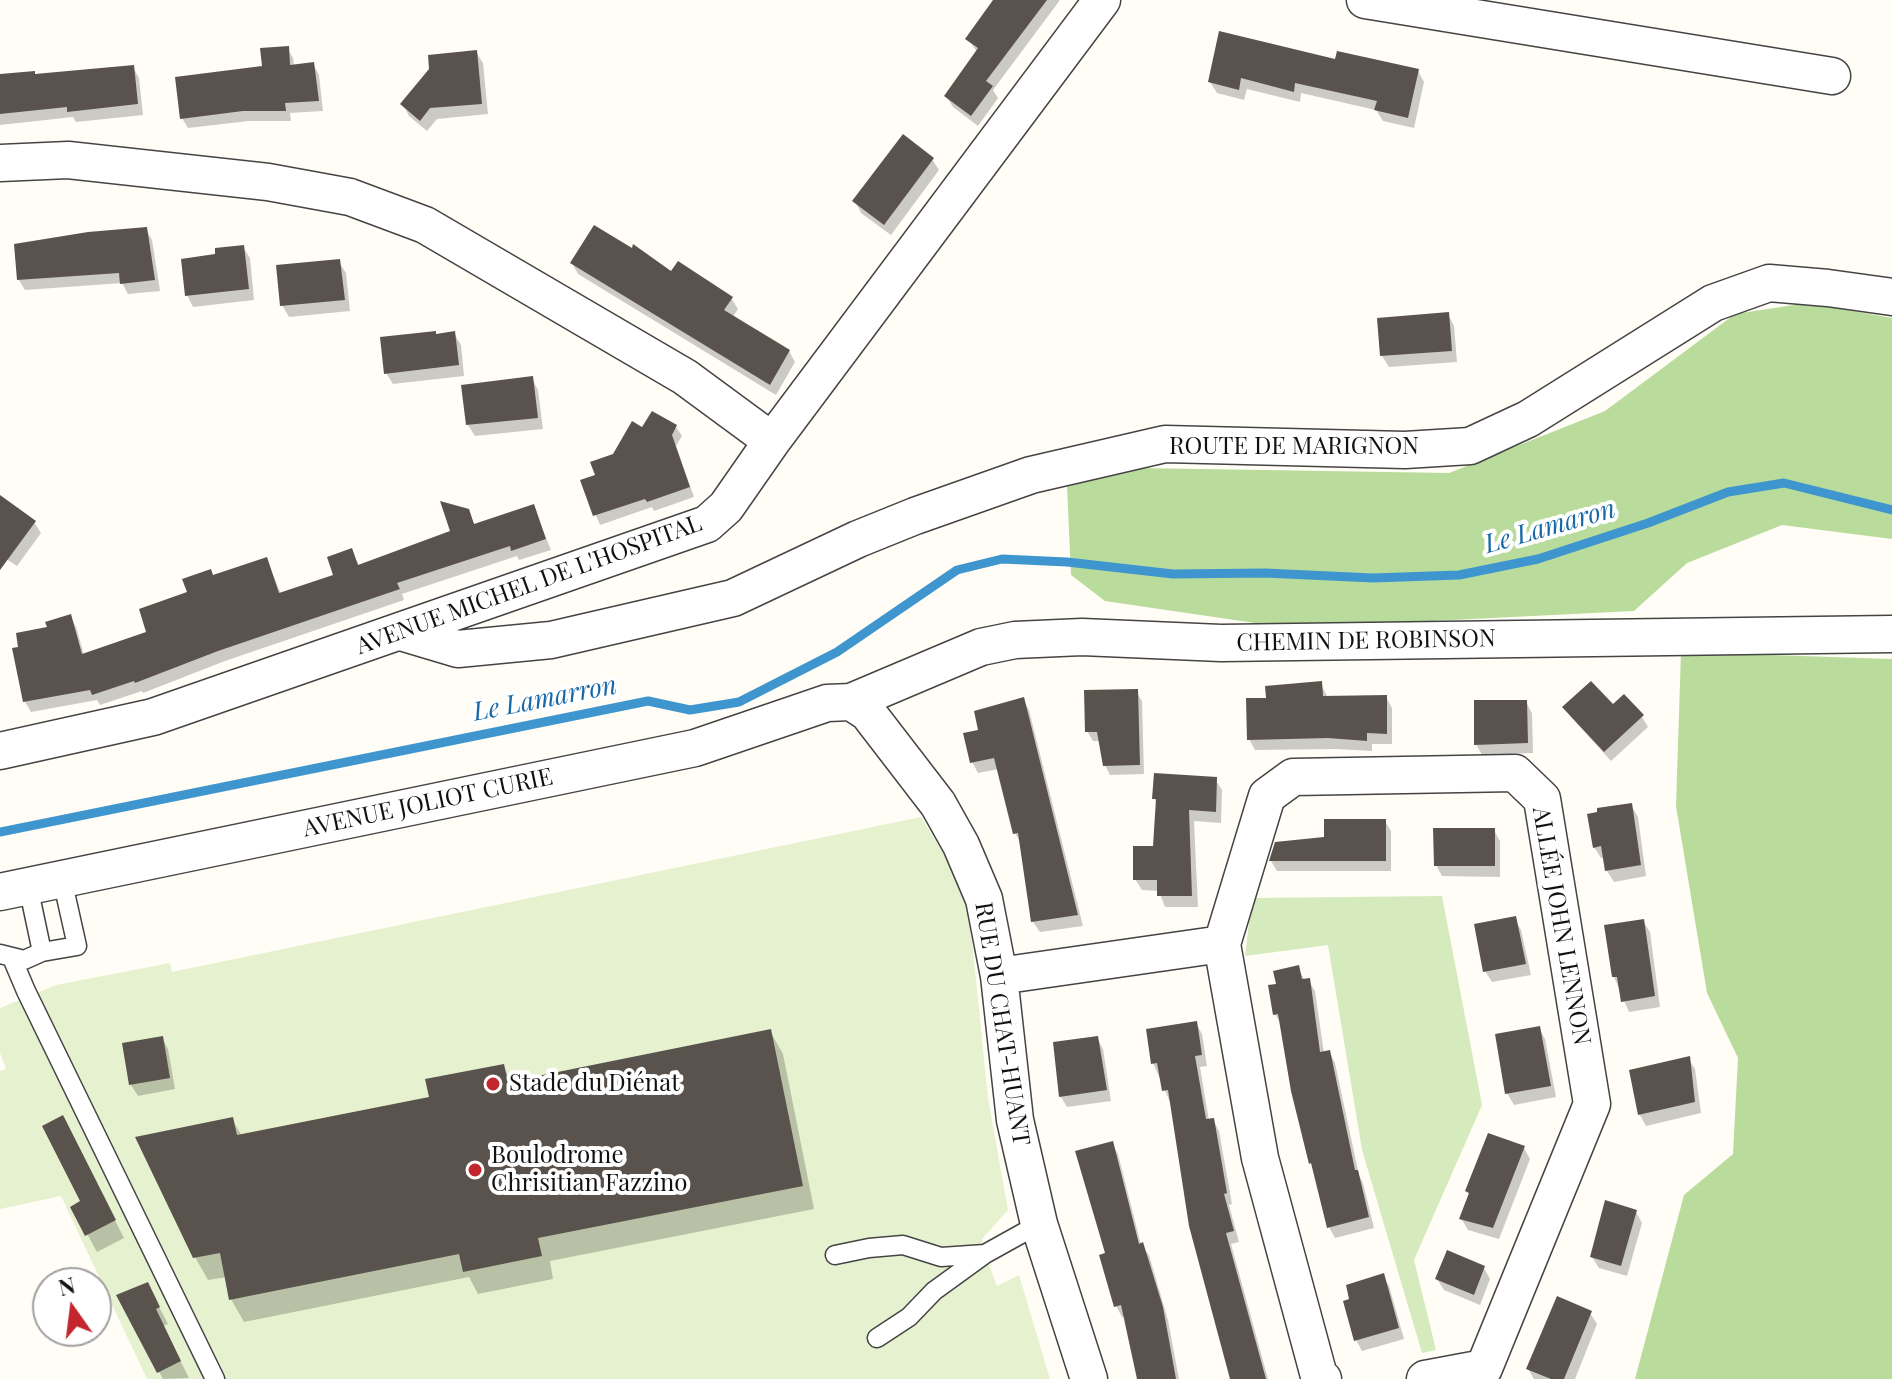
<!DOCTYPE html>
<html>
<head>
<meta charset="utf-8">
<style>
  body { margin:0 }
  #map { position:relative; width:1892px; height:1379px; overflow:hidden; background:#fffdf5; font-family:"Playfair Display",serif }
  canvas { display:block }
  .north { position:absolute; left:32px; top:1267px; width:80px; height:80px; box-sizing:border-box; background:#fff; border:2px solid #a0a0a0; border-radius:50%; rotate:346deg; font-size:22px; font-weight:700; line-height:32px; text-align:center; color:#111 }
  .north::after { content:''; display:block; margin:auto; width:28px; height:36px; background:#c4262e; clip-path:polygon(50% 0,100% 100%,50% 72%,0 100%) }
</style>
</head>
<body>
<div id="map">
<canvas width="1892" height="1379"></canvas>
<div class="north">N</div>
</div>
<script>
const g = document.querySelector('canvas').getContext('2d');
g.lineJoin = 'round';
function fill(path, color) {
  g.fillStyle = color;
  g.fill(path, 'evenodd');
}
function poly(rows) {
  const path = new Path2D();
  for (const r of rows) {
    path.moveTo(r[0], r[1]);
    for (let i = 2; i < r.length; i += 2) path.lineTo(r[i], r[i + 1]);
  }
  return path;
}
function strokePath(path, color, width, dash) {
  g.strokeStyle = color;
  g.lineWidth = width;
  g.lineCap = dash ? 'butt' : 'round';
  g.setLineDash(dash || []);
  g.stroke(path);
}
function drawText(font, color, halo, rows, align = 'center') {
  g.font = font + ' "Playfair Display",serif';
  g.lineWidth = 8;
  g.setLineDash([]);
  g.textBaseline = 'middle';
  g.strokeStyle = halo;
  g.fillStyle = color;
  for (const [text, x, y, turn = 0] of rows) {
    g.save();
    g.translate(x, y);
    g.rotate((+turn || 0) * Math.PI / 180);
    g.textAlign = isNaN(turn) ? turn : align;
    if (halo) g.strokeText(text, 0, 0);
    g.fillText(text, 0, 0);
    g.restore();
  }
}
const green = poly([
  [1442,896,1482,1105,1414,1260,1436,1350,1422,1353,1362,1150,1328,945,1245,956,1252,898]
]);
const forest = poly([
  [1807,303,1892,318,1892,539,1782,525,1687,563,1634,611,1289,628,1105,601,1071,575,1067,485,1139,468,1449,473,1605,411,1735,314],
  [1681,652,1892,659,1892,1379,1635,1379,1684,1195,1733,1154,1738,1058,1707,993,1676,806]
]);
const pitch = poly([
  [921,817,950,864,964,896,972,941,988,1098,1008,1210,982,1239,985,1254,997,1286,1019,1275,1050,1379,147,1379,61,1196,0,1209,0,1071,6,1069,0,1053,0,1008,56,985,170,963,172,972]
]);
const shadow = poly([
  [995,0,1060,0,993,90,998,98,978,126,953,107,946,96,977,52,968,39],
  [287,48,293,58,294,66,313,64,319,75,323,111,290,113,291,121,249,121,188,128,182,118,264,68],
  [476,52,483,63,488,114,437,119,427,131,409,116,403,104,431,70],
  [1337,61,1418,71,1424,82,1414,128,1383,121,1376,110,1301,93,1300,102,1247,89,1244,100,1217,93,1210,82],
  [133,67,139,78,143,115,76,122,73,117,0,125,0,77],
  [932,159,939,170,891,235,861,213,855,201],
  [146,230,152,240,160,291,128,294,122,283,25,290,19,280],
  [243,247,250,258,254,300,193,307,187,295,218,256],
  [339,262,346,273,350,311,289,317,282,305],
  [572,263,671,274,731,298,738,309,732,318,789,351,795,362,776,395,578,274],
  [1448,314,1454,326,1457,362,1389,367,1382,356],
  [454,333,461,345,464,376,393,384,386,373],
  [532,379,538,390,543,429,475,436,468,425],
  [676,427,682,436,676,446,694,497,654,511,652,507,600,525,582,481,597,476,614,456,643,429],
  [0,497,34,522,41,533,17,566,0,555],
  [533,506,551,550,519,560,517,556,402,594,404,600,225,661,143,693,142,691,100,705,97,700,31,712,25,702,15,650,70,616,76,627,84,655,149,633,189,593,213,577,267,560,281,594,336,576,351,550,360,567,453,532,468,511,475,526],
  [1321,684,1328,698,1386,697,1392,708,1392,744,1372,744,1372,751,1336,749,1255,750,1249,739,1268,700],
  [1136,691,1142,701,1144,774,1110,775,1105,765,1101,741,1093,741,1087,731],
  [1023,699,1029,710,1083,926,1040,932,1033,922,1022,846,1015,833,999,769,978,773,972,762,981,731],
  [1526,702,1532,713,1533,753,1482,755,1476,744],
  [1565,707,1613,707,1642,717,1648,727,1611,761,1571,717],
  [1215,779,1222,790,1221,823,1194,821,1198,907,1165,907,1159,891,1142,890,1135,879,1155,848,1158,805,1154,798],
  [1631,805,1638,817,1646,876,1614,882,1607,871,1605,858,1601,858,1594,847],
  [1385,821,1391,831,1391,871,1277,871,1271,861,1276,844,1326,839],
  [1494,830,1500,841,1500,877,1442,876,1436,865],
  [1515,919,1521,930,1531,975,1492,982,1485,971],
  [1643,921,1650,932,1660,1007,1629,1012,1614,977],
  [1298,968,1305,981,1308,980,1315,991,1324,1053,1329,1052,1335,1063,1359,1175,1363,1183,1374,1228,1335,1238,1329,1227,1282,1026,1275,1014,1278,985],
  [1196,1023,1202,1034,1207,1066,1200,1067,1209,1121,1213,1120,1219,1131,1232,1204,1229,1205,1239,1242,1231,1244,1268,1379,1232,1379,1170,1102,1153,1063],
  [1539,1028,1545,1039,1556,1097,1514,1105,1507,1093],
  [770,1031,783,1054,814,1209,550,1261,553,1279,478,1294,469,1277,244,1322,231,1299,227,1277,208,1280,195,1257,232,1119,242,1136,431,1099,503,1066,512,1083],
  [162,1038,168,1049,175,1089,138,1096,131,1085,124,1045],
  [1097,1038,1103,1049,1111,1101,1067,1107,1061,1097,1057,1075],
  [1688,1058,1695,1069,1701,1113,1646,1126,1640,1115,1631,1071],
  [72,1135,124,1238,97,1252,73,1208,83,1202],
  [1112,1144,1118,1154,1141,1245,1149,1255,1168,1320,1179,1379,1138,1379,1126,1316,1122,1317,1116,1306,1102,1256,1107,1254],
  [1524,1148,1530,1159,1499,1239,1468,1230,1461,1218,1470,1196,1467,1191],
  [1636,1212,1642,1223,1627,1276,1599,1268,1592,1257],
  [1484,1268,1490,1279,1480,1305,1444,1290,1437,1279],
  [1383,1276,1389,1286,1404,1339,1362,1351,1356,1340],
  [119,1296,156,1301,168,1324,163,1326,189,1378,163,1379],
  [1590,1313,1597,1324,1575,1379,1534,1379,1528,1369]
]);
const stream = poly([
  [0,832,648,701,690,710,739,702,837,652,957,570,1002,559,1067,562,1173,574,1265,573,1373,578,1459,575,1538,559,1648,523,1728,492,1784,483,1892,510]
]);
const building = poly([
  [993,0,1047,0,986,81,993,86,971,116,944,96,978,48,965,39],
  [1219,31,1335,59,1337,51,1419,69,1408,118,1374,110,1377,101,1295,83,1294,92,1241,78,1239,90,1208,82],
  [289,46,290,65,314,62,319,101,285,103,286,111,243,111,180,119,175,77,262,66,260,48],
  [477,50,482,104,430,108,420,121,400,104,429,69,428,55],
  [134,65,138,104,67,112,67,107,0,114,0,74,35,71,35,74],
  [903,134,934,158,884,225,852,201],
  [594,225,632,248,633,244,671,271,678,261,733,297,724,310,790,350,770,385,570,263],
  [147,227,155,280,120,284,119,273,17,280,14,244,88,232],
  [244,245,249,289,185,296,181,259,215,254,215,248],
  [340,259,345,300,280,306,276,265],
  [1449,312,1452,351,1380,356,1377,318],
  [436,331,436,334,455,331,459,365,384,374,380,337],
  [533,376,538,418,466,425,461,385],
  [652,411,677,425,672,435,690,487,647,502,645,499,593,516,580,480,595,475,590,462,613,454,632,421,642,427],
  [0,495,36,521,0,570],
  [440,501,469,509,474,524,534,504,546,539,511,551,510,546,397,583,400,589,218,651,135,683,134,681,92,695,90,690,23,702,12,648,18,647,16,633,47,627,45,622,71,614,82,654,146,632,139,609,187,592,182,579,211,569,213,575,267,557,279,593,333,575,327,557,352,548,358,565,450,531],
  [1322,681,1323,696,1387,695,1387,734,1367,733,1367,741,1328,738,1247,740,1246,698,1266,698,1265,686],
  [1591,681,1613,704,1624,694,1644,715,1604,752,1562,707],
  [1138,689,1140,765,1103,766,1097,732,1085,732,1084,690],
  [1024,697,1078,915,1031,922,1018,833,1013,834,994,758,970,763,963,733,978,730,974,711],
  [1474,700,1527,700,1528,743,1474,745],
  [1154,773,1217,777,1216,812,1189,810,1192,896,1157,896,1157,880,1133,880,1133,846,1153,846,1156,799,1152,799],
  [1632,803,1641,865,1605,871,1601,846,1593,848,1587,814,1597,812,1597,808],
  [1324,819,1386,819,1386,861,1269,861,1275,842,1324,837],
  [1433,828,1495,828,1495,866,1434,866],
  [1516,916,1526,964,1483,972,1474,924],
  [1644,919,1655,996,1621,1002,1617,977,1612,977,1604,925],
  [1299,965,1302,979,1310,978,1320,1052,1330,1050,1355,1170,1358,1170,1369,1217,1327,1228,1311,1163,1309,1164,1291,1091,1278,1014,1273,1015,1268,985,1276,984,1273,971],
  [1197,1021,1202,1055,1195,1056,1206,1119,1214,1118,1227,1193,1224,1194,1234,1231,1226,1233,1266,1379,1230,1379,1189,1226,1168,1090,1162,1091,1157,1063,1151,1064,1146,1029],
  [1540,1026,1551,1086,1505,1094,1495,1034],
  [771,1029,803,1186,538,1238,542,1256,463,1272,459,1254,229,1300,220,1253,193,1258,135,1137,233,1117,237,1135,429,1097,425,1079,504,1064,508,1082],
  [163,1036,170,1078,129,1085,122,1043],
  [1098,1036,1107,1090,1059,1097,1053,1042],
  [1690,1056,1695,1102,1638,1115,1629,1070],
  [63,1115,116,1220,85,1236,70,1207,80,1201,42,1126],
  [1488,1133,1525,1146,1493,1228,1459,1219,1469,1193,1465,1191],
  [1113,1141,1139,1244,1143,1242,1163,1307,1176,1379,1137,1379,1121,1305,1114,1307,1099,1255,1105,1253,1075,1151],
  [1605,1200,1637,1210,1621,1266,1590,1257],
  [1447,1250,1485,1266,1474,1295,1435,1279],
  [1384,1273,1399,1328,1354,1341,1343,1301,1349,1299,1346,1285],
  [148,1282,160,1307,156,1309,181,1361,157,1373,116,1295],
  [1557,1296,1592,1311,1564,1379,1551,1379,1526,1369]
]);
const service = poly([
  [42,952,77,946,62,879],
  [0,954,24,960,42,952,28,886],
  [12,958,26,991,215,1379],
  [835,1255,869,1248,903,1245,941,1257,985,1254,1039,1224],
  [877,1338,909,1317,934,1291,985,1254]
]);
const minor = poly([
  [1365,0,1832,76],
  [0,163,68,160,268,182,350,197,425,225,685,377,772,441],
  [401,632,458,649,551,640,733,598,858,539,915,516,1031,475,1165,444,1405,450,1470,446,1528,419,1713,303,1769,283,1828,288,1892,297],
  [851,702,868,713,938,804,961,845,984,899,999,976,1015,1120,1039,1224,1089,1379],
  [0,751,153,717,707,524,726,507,772,441,1102,0],
  [0,892,695,748,827,703,851,702,981,647,1015,640,1082,637,1221,643,1892,634],
  [999,976,1222,944],
  [1323,1379,1319,1376,1260,1158,1222,944,1267,796,1293,777,1515,773,1542,799,1592,1104,1484,1368,1425,1379]
]);
const markers = [
  [493,1084,8,"#c4262e"],
  [475,1170,8,"#c4262e"]
];
const streetNames = [
  ["ROUTE DE MARIGNON",1294,447],
  ["AVENUE MICHEL DE L'HOSPITAL",529,585,-20],
  ["CHEMIN DE ROBINSON",1366,641,-1],
  ["AVENUE JOLIOT CURIE",428,803,-12],
  ["ALLÉE JOHN LENNON",1561,926,80],
  ["RUE DU CHAT-HUANT",1002,1024,81]
];
const poiNames = [
  ["Stade du Diénat",509,1084],
  ["Boulodrome",491,1156],
  ["Chrisitian Fazzino",491,1184]
];
const waterNames = [
  ["Le Lamaron",1550,527,-16],
  ["Le Lamarron",545,699,-11]
];
fill(green, '#d5ebbd');
fill(forest, '#b9dc9c');
fill(pitch, '#e6f2cf');
fill(shadow, '#0003');
strokePath(stream, '#3f96cf', 9);
fill(building, '#5a524d');
strokePath(service, '#444', 21);
strokePath(minor, '#444', 39);
strokePath(service, '#fff', 18);
strokePath(minor, '#fff', 36);
for (const [x, y, r, color] of markers) {
  const dot = new Path2D();
  dot.arc(x, y, r, 0, 2 * Math.PI);
  g.fillStyle = color;
  g.fill(dot);
  strokePath(dot, '#fff', 3);
}
drawText('24px', '#111', '#fff', streetNames);
drawText('24px', '#111', '#fff', poiNames, 'left');
drawText('italic 26px', '#1768a6', '#fff', waterNames);
</script>
</body>
</html>
